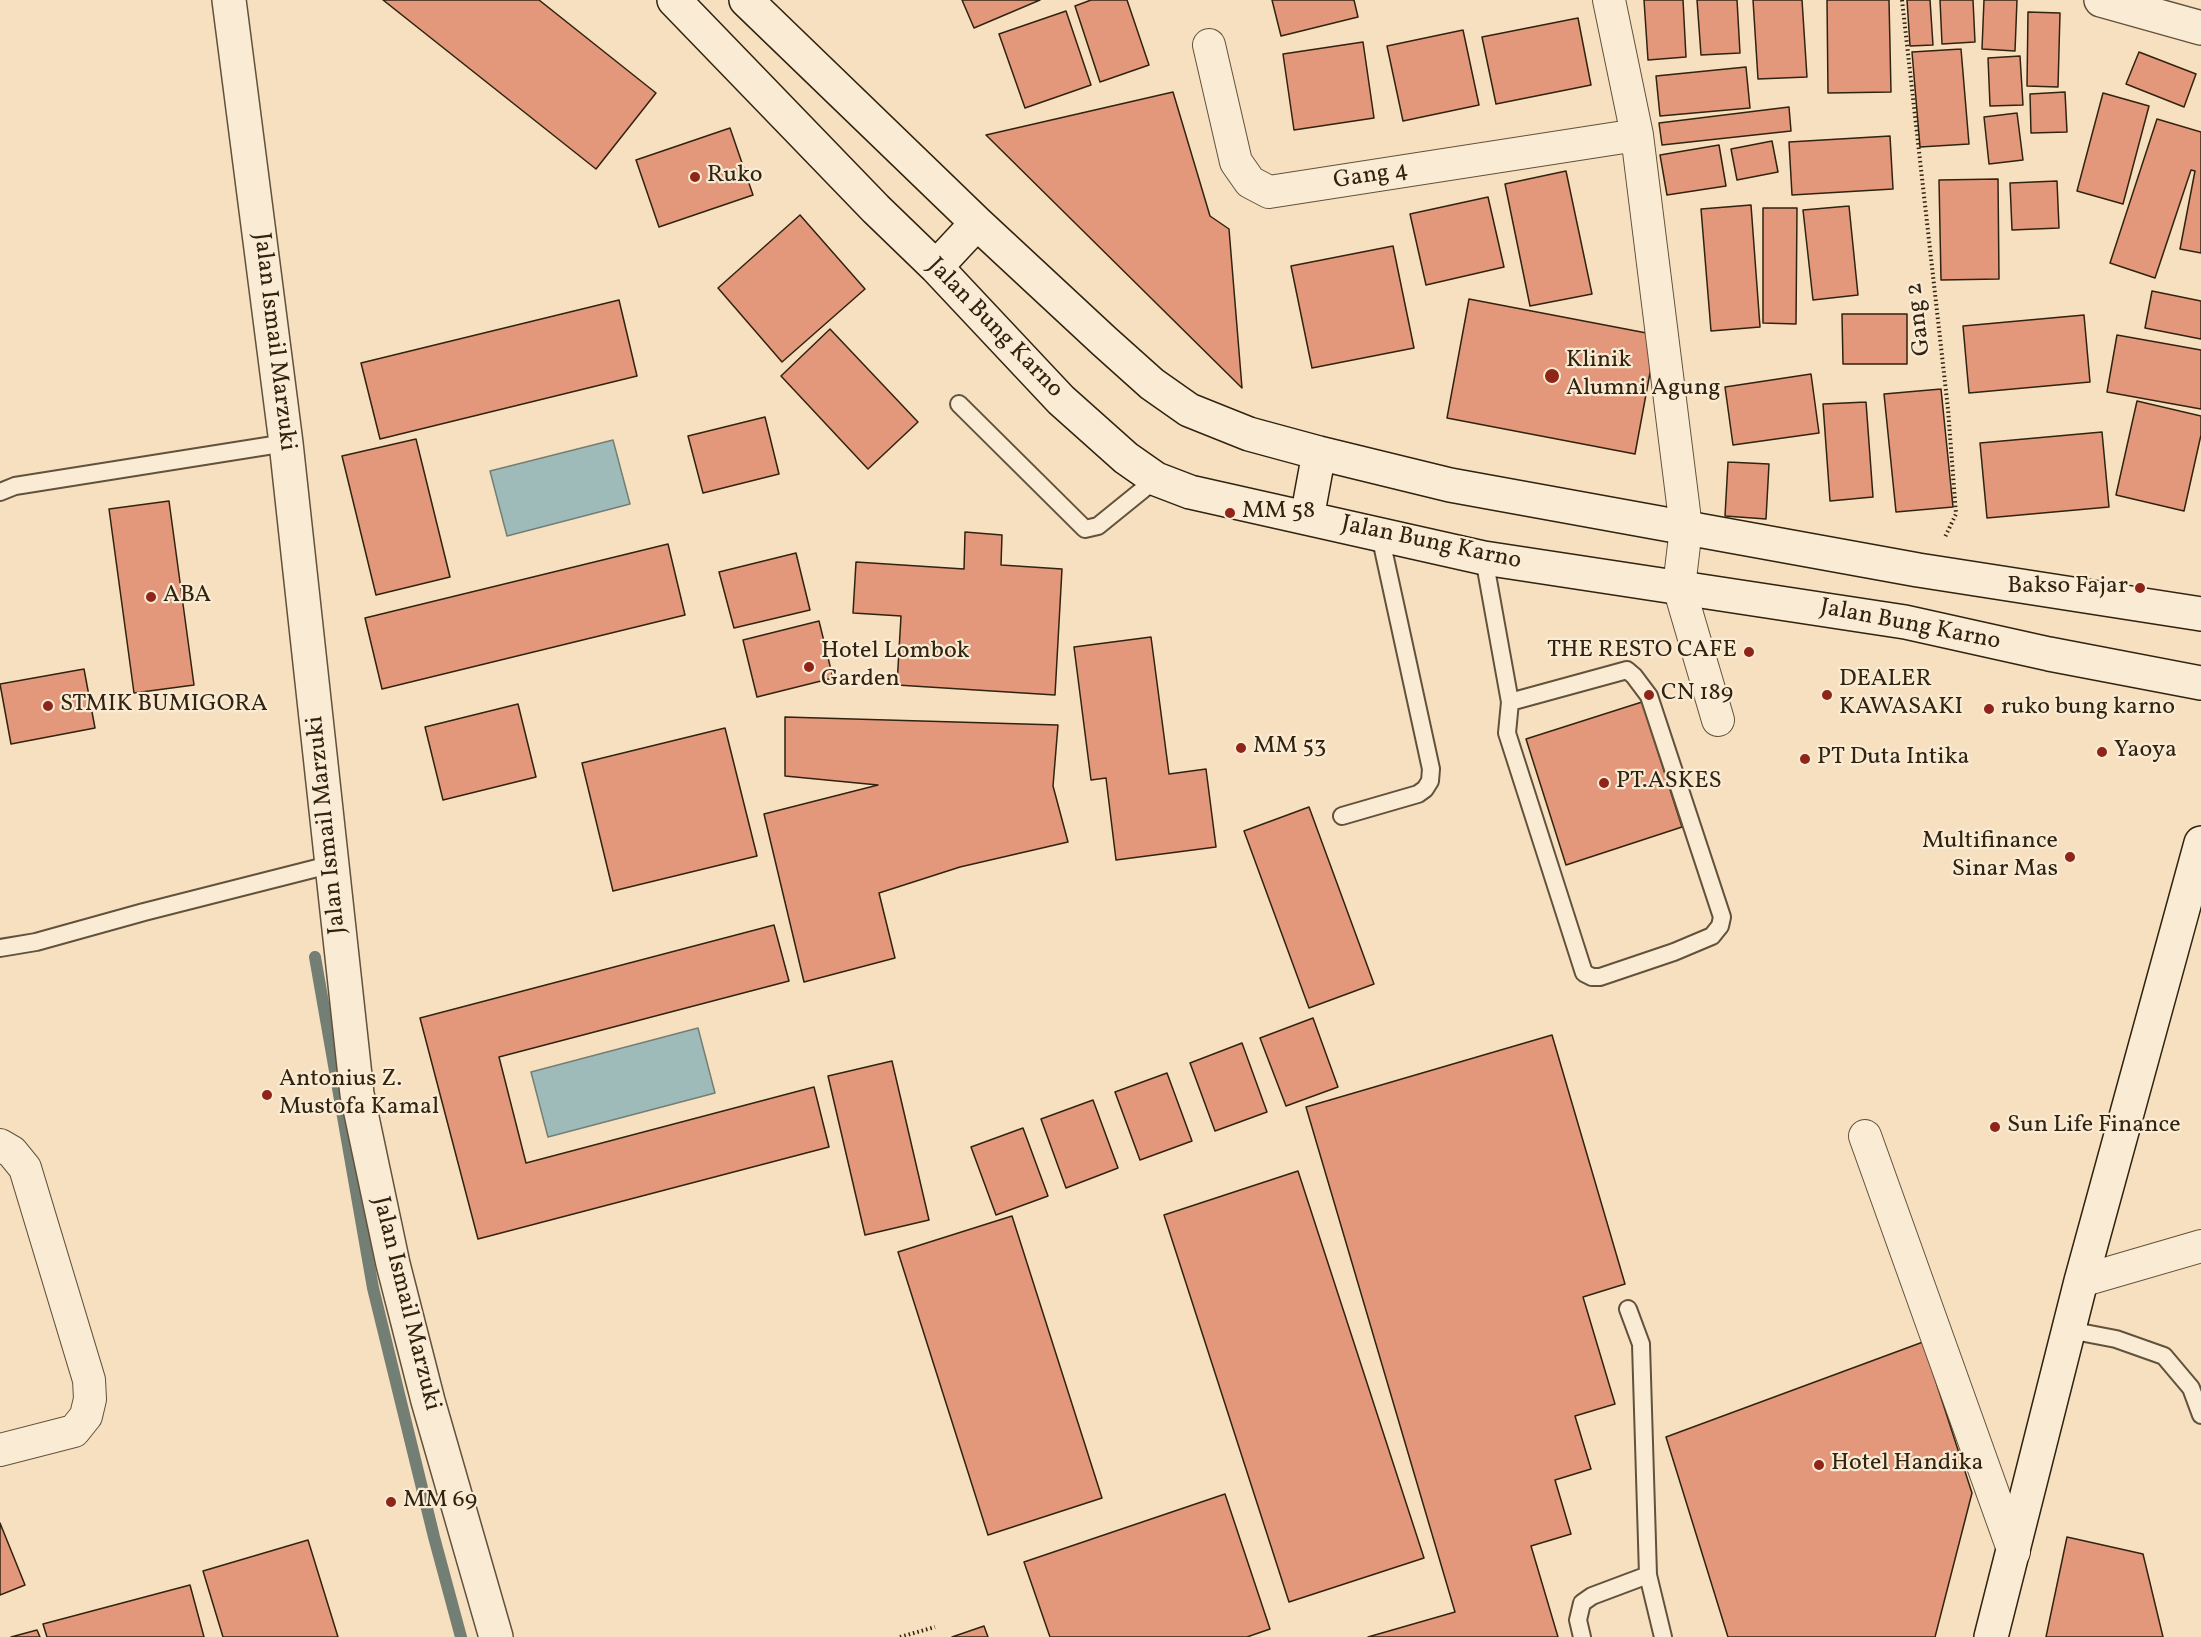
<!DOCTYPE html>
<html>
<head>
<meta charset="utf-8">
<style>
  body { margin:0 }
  canvas { display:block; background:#f7e0bf }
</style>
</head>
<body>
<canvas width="2201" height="1637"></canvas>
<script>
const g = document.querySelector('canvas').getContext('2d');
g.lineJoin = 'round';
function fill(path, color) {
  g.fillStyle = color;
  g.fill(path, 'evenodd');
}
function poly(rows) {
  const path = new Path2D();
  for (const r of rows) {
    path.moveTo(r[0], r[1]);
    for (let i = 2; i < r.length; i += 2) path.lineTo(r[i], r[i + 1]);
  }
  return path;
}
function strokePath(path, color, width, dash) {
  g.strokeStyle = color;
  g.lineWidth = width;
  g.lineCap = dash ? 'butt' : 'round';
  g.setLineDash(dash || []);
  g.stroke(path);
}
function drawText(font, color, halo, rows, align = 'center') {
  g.font = font + ' Vollkorn,serif';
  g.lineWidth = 4.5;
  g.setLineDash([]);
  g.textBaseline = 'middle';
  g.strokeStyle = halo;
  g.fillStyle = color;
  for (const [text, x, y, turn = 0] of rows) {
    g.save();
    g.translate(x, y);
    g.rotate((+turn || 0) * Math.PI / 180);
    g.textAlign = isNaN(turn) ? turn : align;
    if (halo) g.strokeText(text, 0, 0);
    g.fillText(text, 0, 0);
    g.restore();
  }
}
const water = poly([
  [613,440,630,504,507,536,490,471,613,440],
  [698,1028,715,1093,548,1137,531,1072,698,1028]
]);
const stream = poly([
  [315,957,373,1288,434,1537,461,1637]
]);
const building = poly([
  [383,0,539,0,656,93,596,169,383,0],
  [962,0,1040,0,974,28,962,0],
  [1091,0,1127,0,1149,65,1100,82,1075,6,1091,0],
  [1272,0,1354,0,1358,17,1281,36,1272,0],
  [1644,0,1683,0,1686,57,1648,60,1644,0],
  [1697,0,1737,0,1740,53,1701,55,1697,0],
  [1753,0,1802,0,1807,77,1758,79,1753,0],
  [1827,0,1889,0,1891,92,1828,93,1827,0],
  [1907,0,1930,0,1933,45,1910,46,1907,0],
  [1940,0,1973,0,1975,42,1942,44,1940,0],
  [1984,0,2017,0,2015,51,1982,49,1984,0],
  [1066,11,1091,85,1025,108,999,34,1066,11],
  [2028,12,2060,13,2058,87,2027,86,2028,12],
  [1578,18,1591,85,1496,104,1482,37,1578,18],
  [1463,30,1479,105,1403,121,1387,46,1463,30],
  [1363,42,1374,118,1294,130,1283,54,1363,42],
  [1961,49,1969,144,1920,147,1912,52,1961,49],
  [2139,52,2196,74,2184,107,2126,84,2139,52],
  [2020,56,2023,105,1990,106,1988,58,2020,56],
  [1746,67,1750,108,1660,116,1656,76,1746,67],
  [1173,92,1210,216,1229,229,1242,388,986,135,1173,92],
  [2065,92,2067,132,2031,133,2030,94,2065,92],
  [2103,93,2149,106,2123,204,2077,191,2103,93],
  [1789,107,1791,131,1662,145,1659,123,1789,107],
  [2017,113,2023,160,1989,164,1984,117,2017,113],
  [2157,119,2201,132,2201,253,2180,249,2195,171,2191,170,2155,278,2110,263,2157,119],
  [730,128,753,195,659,227,636,160,730,128],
  [1890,136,1893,189,1792,195,1789,142,1890,136],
  [1772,141,1778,172,1737,180,1731,149,1772,141],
  [1719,145,1726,186,1667,195,1660,155,1719,145],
  [1566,171,1592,294,1530,306,1505,184,1566,171],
  [1998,179,1999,279,1941,280,1939,180,1998,179],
  [2057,181,2059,228,2012,230,2010,183,2057,181],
  [1488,197,1504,267,1426,285,1410,214,1488,197],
  [1751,205,1760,327,1711,331,1701,209,1751,205],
  [1849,206,1858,295,1813,300,1803,210,1849,206],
  [1763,208,1797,208,1796,324,1763,323,1763,208],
  [800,215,865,289,782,362,718,288,800,215],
  [1393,246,1414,348,1312,368,1291,266,1393,246],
  [2152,291,2201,301,2201,339,2145,328,2152,291],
  [1469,299,1657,335,1635,454,1447,418,1469,299],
  [619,300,637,376,380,439,361,363,619,300],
  [1842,314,1907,314,1907,364,1843,364,1842,314],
  [2084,315,2090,382,1969,393,1963,326,2084,315],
  [830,329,918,422,868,469,781,376,830,329],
  [2117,335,2201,350,2201,409,2107,392,2117,335],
  [1811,374,1819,433,1733,445,1725,387,1811,374],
  [1941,389,1953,507,1896,512,1884,394,1941,389],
  [2137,401,2201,416,2201,435,2184,511,2116,495,2137,401],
  [1866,402,1873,497,1830,501,1823,404,1866,402],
  [765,417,779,474,703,493,688,436,765,417],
  [2102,432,2109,507,1987,518,1980,443,2102,432],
  [416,439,450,577,376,595,342,456,416,439],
  [1728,462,1769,464,1766,519,1725,516,1728,462],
  [169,501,194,685,134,693,109,509,169,501],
  [965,532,1002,535,1001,565,1062,569,1055,695,897,685,901,616,853,613,856,562,964,569,965,532],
  [668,544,685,615,382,689,365,618,668,544],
  [796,553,810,610,734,628,719,572,796,553],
  [819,621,833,678,757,697,743,640,819,621],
  [1151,637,1169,774,1206,769,1216,847,1116,860,1106,778,1091,780,1074,647,1151,637],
  [84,669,95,728,11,744,0,684,84,669],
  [1642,702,1682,827,1566,865,1526,739,1642,702],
  [518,704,536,777,443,800,425,727,518,704],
  [785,717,1058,725,1053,786,1068,842,960,867,879,893,895,958,804,982,764,814,878,785,785,776,785,717],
  [725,728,757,856,613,891,582,763,725,728],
  [1309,807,1374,984,1309,1008,1244,831,1309,807],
  [774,925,789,981,499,1057,526,1163,814,1087,829,1147,478,1239,420,1018,774,925],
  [1313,1018,1338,1087,1286,1106,1260,1038,1313,1018],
  [1552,1035,1625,1284,1583,1297,1615,1404,1575,1416,1591,1469,1555,1480,1571,1534,1531,1546,1558,1637,1368,1637,1455,1612,1306,1107,1552,1035],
  [1242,1043,1267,1112,1215,1131,1190,1063,1242,1043],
  [892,1061,929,1220,865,1235,828,1076,892,1061],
  [1167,1073,1192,1141,1140,1160,1115,1092,1167,1073],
  [1093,1100,1118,1168,1066,1188,1041,1119,1093,1100],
  [1023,1128,1048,1196,996,1215,971,1147,1023,1128],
  [1298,1171,1424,1558,1289,1602,1164,1215,1298,1171],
  [1012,1216,1102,1498,988,1535,898,1252,1012,1216],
  [1923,1342,1972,1493,1935,1637,1728,1637,1666,1437,1923,1342],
  [1225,1494,1270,1629,1247,1637,1050,1637,1024,1562,1225,1494],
  [0,1523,25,1585,0,1595,0,1523],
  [2067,1537,2143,1554,2163,1637,2046,1637,2067,1537],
  [308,1540,338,1637,223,1637,203,1571,308,1540],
  [190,1585,204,1637,47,1637,43,1624,190,1585],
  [984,1626,988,1637,952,1637,984,1626],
  [37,1630,40,1637,11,1637,37,1630]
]);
const path = poly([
  [1902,0,1948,409,1956,514,1945,537],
  [900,1637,935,1627]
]);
const service = poly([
  [959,404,1085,529,1098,526,1156,479],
  [0,492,15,486,286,443],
  [1484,558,1510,702,1507,733,1584,973,1592,977,1600,977,1674,952,1712,936,1720,926,1722,917,1649,696,1634,676,1627,670,1510,702],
  [1342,816,1418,794,1425,789,1430,781,1431,769,1380,535],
  [0,948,36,942,144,912,333,864],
  [1628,1309,1641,1344,1648,1575,1663,1637],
  [2069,1330,2116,1339,2164,1356,2191,1388,2201,1415],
  [1582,1637,1578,1620,1582,1603,1592,1596,1648,1575]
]);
const minor = poly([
  [1609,0,1637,135,1686,528,1679,587,1718,720],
  [1209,45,1236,162,1250,182,1269,192,1637,135],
  [1865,1136,2014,1552],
  [0,1145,12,1152,25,1168,89,1380,90,1399,86,1416,74,1431,0,1450],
  [2081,1281,2201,1246]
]);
const tertiary = poly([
  [229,0,286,443,357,1094,393,1264,428,1401,496,1637],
  [2101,0,2201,28]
]);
const secondary = poly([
  [674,0,876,209,936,267,1061,400,1126,458,1156,479,1190,492,1484,558,1905,622,2049,654,2201,683],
  [746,0,977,223,1104,341,1152,384,1189,410,1249,434,1319,453,1450,485,1918,570,2201,614],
  [936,267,977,223],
  [1307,518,1319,453],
  [1991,1637,2081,1281,2201,843]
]);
const markers = [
  [695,177,6,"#8f2418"],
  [1552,376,8,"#8f2418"],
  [1230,513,6,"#8f2418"],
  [2140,588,6,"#8f2418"],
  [151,597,6,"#8f2418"],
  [1749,652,6,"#8f2418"],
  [809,667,6,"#8f2418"],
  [1649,695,6,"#8f2418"],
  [1827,695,6,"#8f2418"],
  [48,706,6,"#8f2418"],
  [1989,709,6,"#8f2418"],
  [1241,748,6,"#8f2418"],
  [2102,752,6,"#8f2418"],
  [1805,759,6,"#8f2418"],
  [1604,783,6,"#8f2418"],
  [2070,857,6,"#8f2418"],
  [267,1095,6,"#8f2418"],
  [1995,1127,6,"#8f2418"],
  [1819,1465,6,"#8f2418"],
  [391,1502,6,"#8f2418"]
];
const poiNames = [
  ["Ruko",707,177],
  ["Klinik",1566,362],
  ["Alumni Agung",1566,390],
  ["MM 58",1242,513],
  ["Bakso Fajar",2128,588,"right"],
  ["ABA",163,597],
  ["THE RESTO CAFE",1737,652,"right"],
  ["Hotel Lombok",821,653],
  ["Garden",821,681],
  ["DEALER",1839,681],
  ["KAWASAKI",1839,709],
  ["CN 189",1661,695],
  ["STMIK BUMIGORA",60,706],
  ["ruko bung karno",2001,709],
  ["MM 53",1253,748],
  ["Yaoya",2114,752],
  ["PT Duta Intika",1817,759],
  ["PT.ASKES",1616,783],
  ["Multifinance",2058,843,"right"],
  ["Sinar Mas",2058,871,"right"],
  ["Antonius Z.",279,1081],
  ["Mustofa Kamal",279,1109],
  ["Sun Life Finance",2007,1127],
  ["Hotel Handika",1831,1465],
  ["MM 69",403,1502]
];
const streetNames = [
  ["Gang 4",1371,177,-9],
  ["Gang 2",1920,319,-97],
  ["Jalan Bung Karno",994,329,46],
  ["Jalan Ismail Marzuki",273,342,83],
  ["Jalan Bung Karno",1431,544,12],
  ["Jalan Bung Karno",1910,626,11],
  ["Jalan Ismail Marzuki",328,825,-96],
  ["Jalan Ismail Marzuki",405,1304,76]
];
fill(water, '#9fbbb9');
strokePath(water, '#737e75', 1.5);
strokePath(stream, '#737e75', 12);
fill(building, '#e3977b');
strokePath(building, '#302310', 1.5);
strokePath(service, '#62523c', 20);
strokePath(minor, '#62523c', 34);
strokePath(tertiary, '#62523c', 36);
strokePath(secondary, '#302310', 36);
strokePath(path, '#302310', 4, [1.5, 3]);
strokePath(service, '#faebd5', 16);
strokePath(minor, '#faebd5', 32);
strokePath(tertiary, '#faebd5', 33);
strokePath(secondary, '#faebd5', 33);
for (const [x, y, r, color] of markers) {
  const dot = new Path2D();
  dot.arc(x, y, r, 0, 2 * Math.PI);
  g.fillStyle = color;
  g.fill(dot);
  strokePath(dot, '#faebd5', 2);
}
drawText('24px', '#302310', '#faebd5', poiNames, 'left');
drawText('24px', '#302310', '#faebd5', streetNames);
</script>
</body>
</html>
